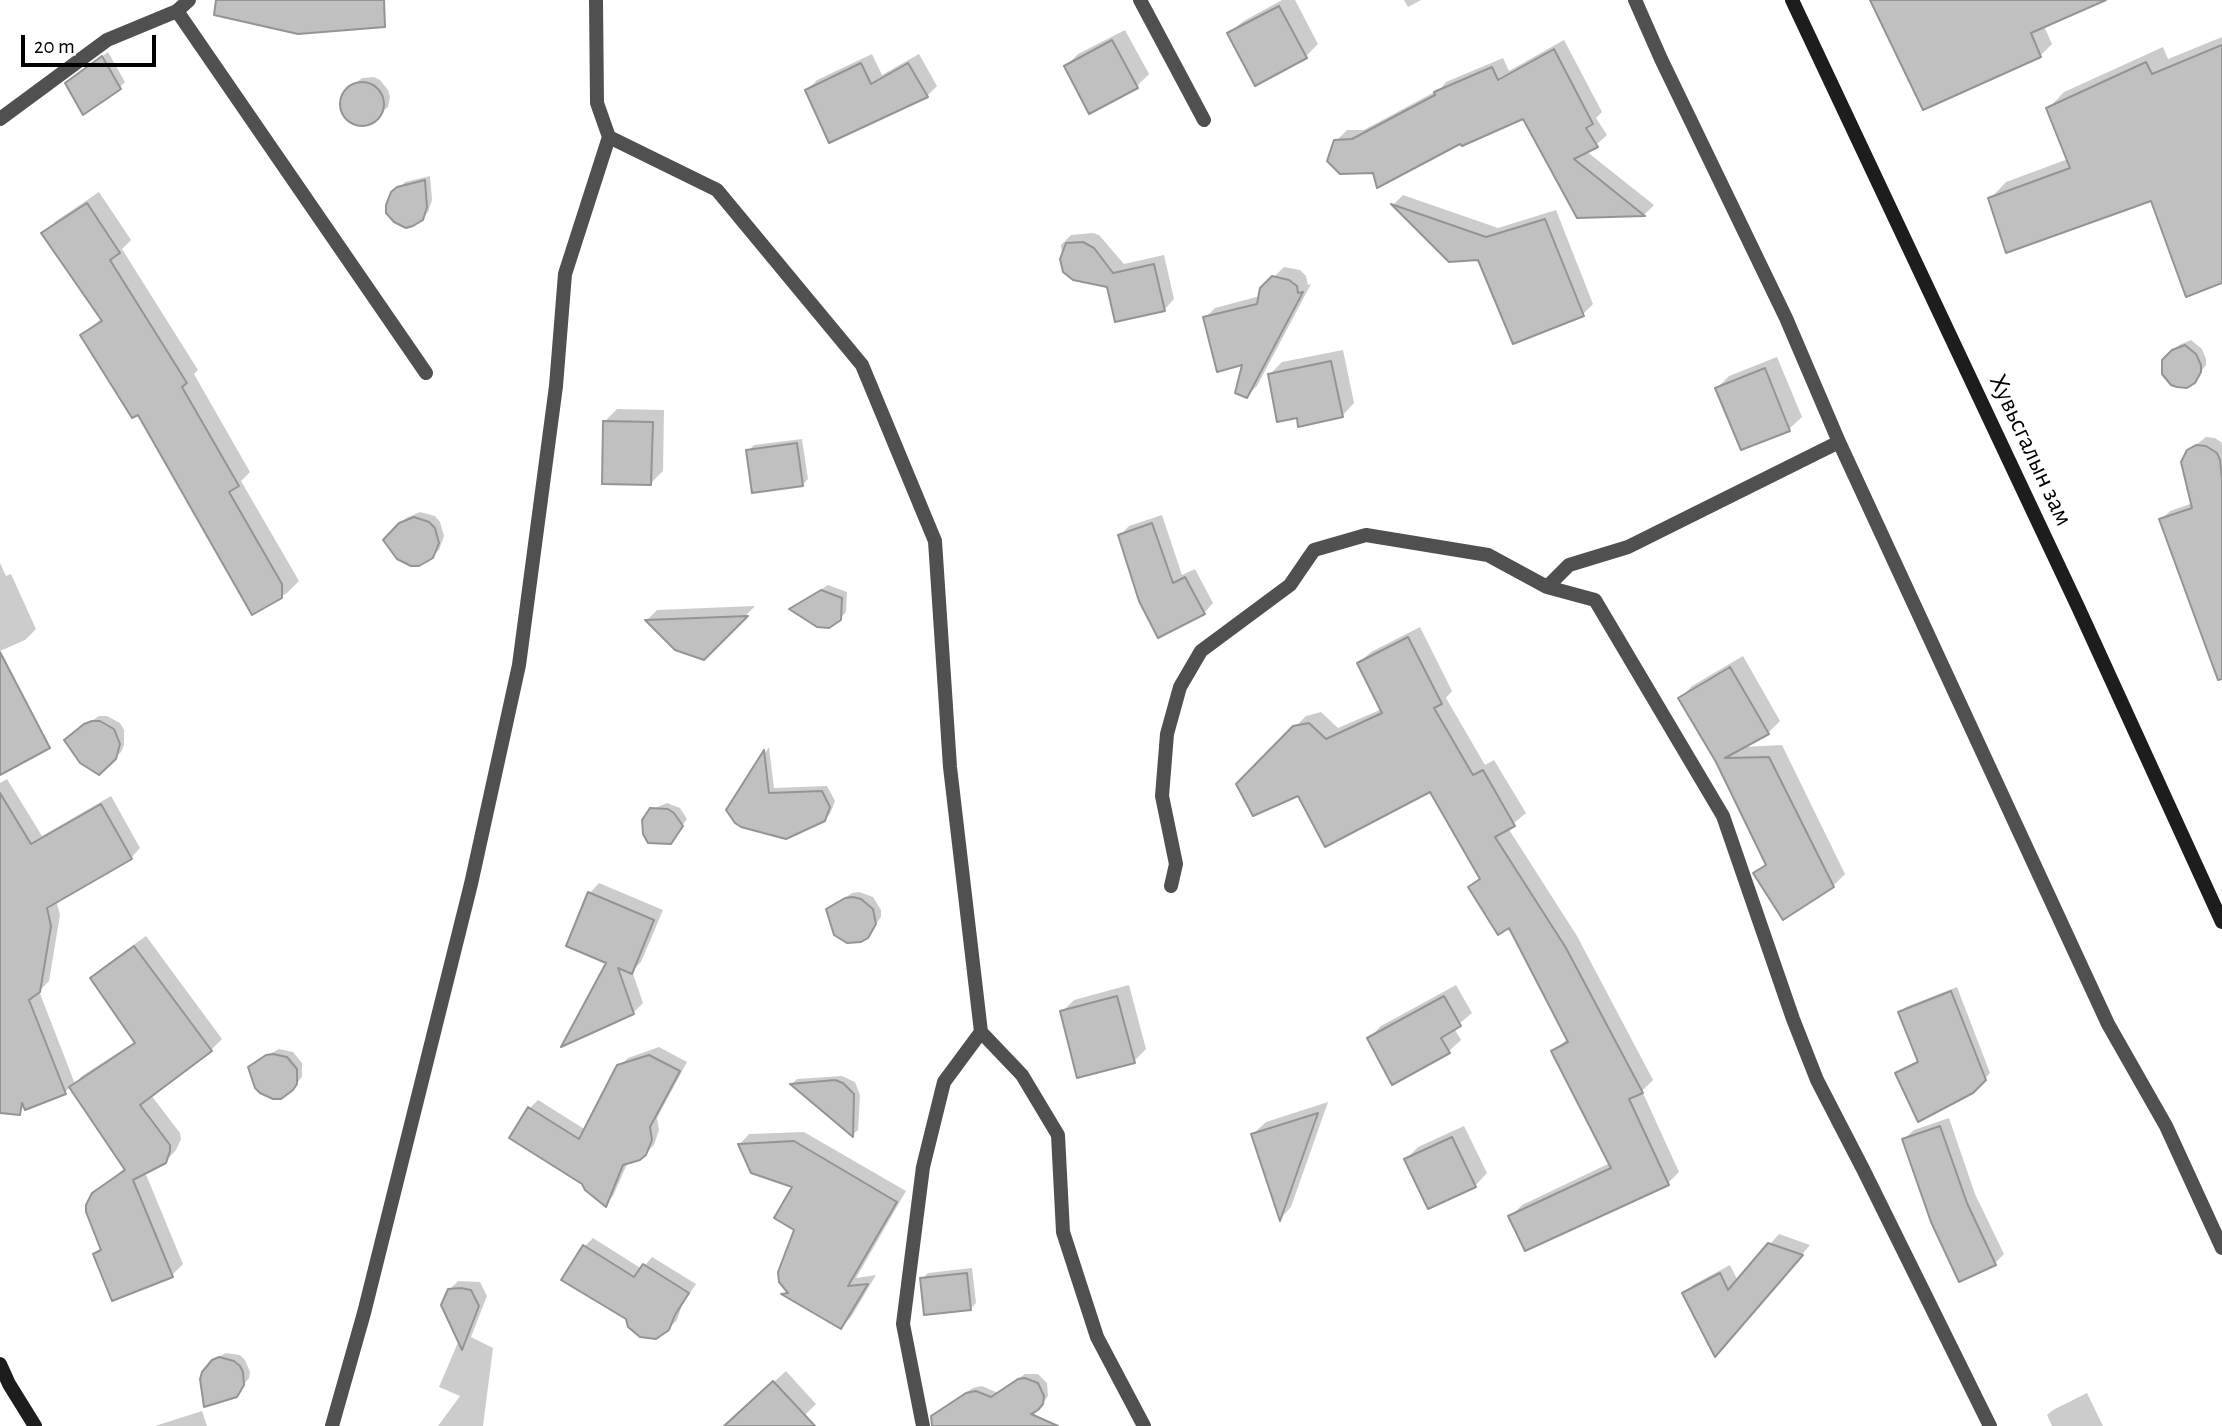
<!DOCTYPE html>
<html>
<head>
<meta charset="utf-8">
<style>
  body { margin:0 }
  #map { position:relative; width:2222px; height:1426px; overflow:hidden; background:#fff; font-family:"Alegreya Sans",sans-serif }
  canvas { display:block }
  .scale { position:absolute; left:21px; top:35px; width:135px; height:32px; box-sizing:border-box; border:4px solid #000; border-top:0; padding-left:9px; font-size:21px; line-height:24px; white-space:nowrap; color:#000; -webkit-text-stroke:5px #fff; paint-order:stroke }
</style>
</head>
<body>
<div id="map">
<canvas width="2222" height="1426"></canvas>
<div class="scale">20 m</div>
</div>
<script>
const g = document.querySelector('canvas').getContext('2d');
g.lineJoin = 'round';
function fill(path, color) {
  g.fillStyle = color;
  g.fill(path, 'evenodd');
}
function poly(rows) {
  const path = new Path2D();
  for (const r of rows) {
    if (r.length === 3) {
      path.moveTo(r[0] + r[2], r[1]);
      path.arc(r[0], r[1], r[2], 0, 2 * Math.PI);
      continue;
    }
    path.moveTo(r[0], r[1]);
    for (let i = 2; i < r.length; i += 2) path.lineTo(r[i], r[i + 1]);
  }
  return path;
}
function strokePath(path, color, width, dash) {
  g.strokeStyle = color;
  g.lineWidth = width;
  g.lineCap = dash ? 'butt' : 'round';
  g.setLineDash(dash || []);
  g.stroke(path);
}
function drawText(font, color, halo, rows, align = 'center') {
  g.font = font + ' "Alegreya Sans",sans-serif';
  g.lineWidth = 7;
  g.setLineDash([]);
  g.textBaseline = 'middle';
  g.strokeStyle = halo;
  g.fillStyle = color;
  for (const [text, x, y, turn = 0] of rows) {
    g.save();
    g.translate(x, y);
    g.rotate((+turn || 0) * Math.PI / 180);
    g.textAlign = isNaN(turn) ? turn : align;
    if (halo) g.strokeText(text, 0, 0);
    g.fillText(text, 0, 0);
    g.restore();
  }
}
const shadow = poly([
  [1282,0,1295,0,1318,44,1306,56,1256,83,1229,34,1242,22],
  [1404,0,1421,0,1408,7],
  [1872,0,2073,0,2044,26,2052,44,2040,56],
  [1125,30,1149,74,1137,86,1066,66,1078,54],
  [2222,37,2222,281,2152,198,1990,199,2006,182,2068,159,2048,109,2064,92,2163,47,2168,59],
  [1564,40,1602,112,1596,118,1607,135,1596,145,1586,151,1654,205,1645,214,1578,217,1524,117,1375,171,1336,141,1347,130,1364,130,1440,89,1446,82,1503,58,1509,71],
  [108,52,125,82,119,88,73,78],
  [872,54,882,75,919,54,937,86,927,96,807,90,817,80],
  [374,77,380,80,388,90,390,97,388,107,366,124,352,121,343,111,342,98,345,92,362,78],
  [430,176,432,200,428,212,422,218,389,199,405,182],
  [99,192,131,240,122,249,198,370,194,374,250,472,241,481,299,581,287,593,253,613,138,412,82,335,102,318,44,233,56,221],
  [1403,195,1498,228,1556,210,1593,304,1583,314,1479,258,1450,260,1394,204],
  [1093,233,1099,235,1124,264,1164,255,1174,299,1164,310,1063,265,1061,245,1071,235],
  [1284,267,1300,270,1306,276,1308,285,1311,284,1257,386,1247,396,1244,363,1205,318,1215,308,1260,296,1262,289],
  [2191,340,2202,349,2206,359,2206,365,2194,381,2164,361,2179,345],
  [1343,350,1354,403,1342,416,1298,416,1270,374,1282,362],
  [1777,357,1802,417,1789,429,1742,448,1717,388,1729,376],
  [617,409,664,410,663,471,651,483,605,421],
  [2206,437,2215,438,2222,443,2222,666,2161,520,2170,511,2193,503,2188,451],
  [802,439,808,479,802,485,748,451,754,445],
  [420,512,435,516,440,522,444,536,439,550,432,556,385,540,406,518],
  [1162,515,1182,575,1195,569,1213,603,1204,613,1120,535,1129,526],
  [0,563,6,576,11,574,36,629,25,640,0,651],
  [828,585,847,592,846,612,840,619,791,609],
  [755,606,704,658,676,649,647,620,657,610],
  [1420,627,1452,691,1446,698,1485,765,1494,760,1526,813,1508,828,1577,936,1653,1080,1642,1091,1679,1172,1668,1183,1510,1217,1522,1205,1610,1163,1553,1052,1568,1038,1510,926,1471,887,1481,877,1431,790,1299,793,1238,784,1306,716,1321,712,1338,728,1382,709,1359,663,1371,652],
  [1743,656,1780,721,1768,733,1743,747,1782,745,1845,874,1833,886,1756,874,1767,862,1717,762,1680,698,1692,686],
  [99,716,107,716,120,723,124,730,124,745,121,752,99,773,72,734],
  [769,747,774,788,827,786,835,801,830,814,824,820,728,810],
  [7,779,42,836,111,796,140,848,131,858,56,900,60,915,49,981,39,991,75,1084,82,1076,136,1041,92,978,103,967,146,936,222,1039,211,1050,151,1095,180,1133,181,1139,176,1150,165,1162,145,1172,183,1264,172,1275,95,1254,101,1248,93,1194,125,1168,71,1086,65,1092,0,1043,0,783],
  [667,803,680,808,687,819,671,842,648,814,655,808],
  [599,883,663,910,641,962,632,971,643,1003,633,1013,609,962,590,893],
  [859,892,873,897,881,910,881,917,867,936,828,910,852,893],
  [1129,985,1146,1049,1134,1061,1062,1012,1074,1000],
  [1456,985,1472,1013,1454,1028,1461,1040,1448,1052,1369,1038,1381,1026],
  [1957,987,1990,1073,1972,1092,1897,1073,1903,1068,1919,1060,1900,1012,1906,1007],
  [659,1047,687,1062,657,1118,659,1130,654,1145,645,1154,628,1162,613,1196,605,1204,584,1183,511,1138,530,1108,538,1100,586,1130,619,1067,628,1058],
  [279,1049,293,1052,302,1063,302,1077,292,1089,256,1062],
  [842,1076,855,1082,860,1095,858,1130,852,1135,792,1084,797,1079],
  [1328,1102,1291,1207,1281,1218,1253,1134,1266,1122],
  [1949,1118,1975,1194,2004,1254,1995,1263,1904,1139,1914,1130],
  [1464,1126,1487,1173,1475,1186,1406,1159,1418,1147],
  [804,1132,906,1191,856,1278,876,1275,851,1317,841,1327,784,1294,787,1290,796,1229,794,1186,752,1172,740,1144,749,1134],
  [1779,1234,1810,1245,1724,1346,1684,1294,1693,1285,1730,1265,1738,1281],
  [593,1238,642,1269,652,1257,696,1284,682,1305,677,1320,668,1329,585,1246],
  [972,1268,976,1303,971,1308,922,1279,928,1273],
  [458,1281,480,1282,487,1296,471,1337,493,1348,483,1426,438,1426,460,1396,439,1387,459,1340,449,1290],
  [226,1353,240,1355,245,1360,250,1372,249,1378,236,1395,213,1360],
  [786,1371,816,1404,803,1417,811,1426,726,1426],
  [1025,1374,1038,1374,1047,1383,1048,1396,1026,1426,967,1426,959,1399,965,1393,973,1388,982,1386,998,1393],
  [2087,1393,2103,1426,2052,1426,2047,1415,2053,1410],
  [202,1411,207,1426,155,1426]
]);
const building = poly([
  [216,0,384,0,385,27,298,34,214,15,216,0],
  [1870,0,2106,0,2031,33,2041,57,1923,110,1870,0],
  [1279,6,1307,58,1255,86,1227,33,1279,6],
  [1112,40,1138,88,1089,114,1064,66,1112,40],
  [2222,45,2222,283,2186,297,2151,201,2006,253,1988,198,2070,168,2046,108,2146,62,2152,74,2222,45],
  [1554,49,1593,124,1586,128,1598,147,1574,159,1645,216,1577,218,1523,119,1462,146,1460,144,1377,188,1373,173,1340,174,1327,161,1334,140,1352,139,1435,95,1434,92,1492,67,1498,80,1554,49],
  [102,56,121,89,83,115,65,83,102,56],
  [861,63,871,84,908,63,928,97,829,143,805,90,861,63],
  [362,104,22],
  [425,180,427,207,423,220,413,226,406,228,394,222,386,213,386,205,391,192,397,187,425,180],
  [87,203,120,253,110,260,187,383,182,387,239,486,229,492,282,584,282,598,252,615,138,415,132,418,80,335,102,321,41,233,87,203],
  [1391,204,1486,237,1545,219,1584,316,1513,344,1478,260,1449,262,1391,204],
  [1083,242,1094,248,1113,273,1154,264,1165,311,1115,322,1107,287,1073,280,1063,272,1060,259,1066,243,1083,242],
  [1272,276,1289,280,1297,286,1298,293,1303,292,1247,398,1235,393,1242,365,1217,372,1203,317,1257,304,1260,288,1272,276],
  [2185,345,2196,354,2201,365,2201,372,2195,383,2187,388,2177,387,2171,385,2162,374,2162,360,2172,350,2185,345],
  [1331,361,1343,417,1298,427,1297,418,1277,422,1268,374,1331,361],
  [1765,368,1790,431,1741,450,1715,388,1765,368],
  [603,421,653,422,651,485,602,484,603,421],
  [797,443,803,486,752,493,746,450,797,443],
  [2196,445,2206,446,2217,453,2220,460,2222,480,2222,679,2218,680,2159,519,2192,508,2181,462,2187,450,2196,445],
  [414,517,429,522,435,528,439,543,433,558,419,566,411,566,397,559,383,540,399,523,414,517],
  [1152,523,1173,583,1185,577,1205,614,1158,638,1139,601,1118,535,1152,523],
  [821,590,842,598,841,620,829,628,817,627,789,609,821,590],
  [748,616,704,660,675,650,645,620,748,616],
  [1408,637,1442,704,1434,708,1473,775,1483,770,1515,826,1495,837,1566,948,1643,1093,1629,1099,1669,1185,1525,1251,1508,1216,1611,1168,1551,1051,1568,1042,1509,928,1498,935,1468,887,1480,879,1430,792,1325,847,1298,796,1253,816,1236,784,1293,726,1309,723,1326,739,1382,713,1357,663,1408,637],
  [0,652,50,748,0,775,0,652],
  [1730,667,1769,734,1725,758,1769,757,1834,887,1783,920,1753,873,1766,865,1716,762,1678,698,1730,667],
  [92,721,100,721,114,729,120,744,116,759,99,775,80,763,64,740,84,724,92,721],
  [764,750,769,793,822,791,830,807,825,821,786,839,741,827,735,823,726,810,764,750],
  [0,793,31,844,101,804,132,859,47,908,51,926,40,992,29,1000,66,1094,25,1110,22,1103,20,1115,0,1113,0,793],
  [650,808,668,809,674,813,683,826,671,844,648,843,643,834,642,820,650,808],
  [588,892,654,920,632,974,618,968,634,1014,561,1047,606,963,566,946,588,892],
  [853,897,861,899,873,909,876,924,868,938,861,942,847,943,834,935,826,909,845,898,853,897],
  [134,946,212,1051,140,1105,170,1145,170,1151,166,1163,133,1180,173,1277,112,1301,93,1254,101,1250,86,1212,86,1205,92,1193,125,1170,69,1087,135,1043,90,978,134,946],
  [1951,991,1986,1080,1973,1093,1918,1122,1895,1073,1918,1062,1898,1012,1951,991],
  [1117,996,1135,1063,1077,1078,1060,1011,1117,996],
  [1444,996,1461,1026,1441,1038,1450,1053,1392,1085,1367,1038,1444,996],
  [273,1054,287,1057,297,1069,297,1084,293,1090,281,1099,273,1099,260,1093,255,1088,248,1067,266,1055,273,1054],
  [649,1055,680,1071,650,1127,652,1140,646,1155,640,1160,623,1165,606,1207,585,1190,582,1184,509,1138,528,1107,579,1139,617,1065,649,1055],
  [835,1080,843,1083,854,1094,853,1137,790,1084,835,1080],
  [1318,1113,1280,1221,1251,1134,1318,1113],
  [1940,1126,1967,1203,1996,1265,1959,1282,1931,1222,1902,1139,1940,1126],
  [1452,1137,1476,1187,1428,1209,1404,1159,1452,1137],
  [794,1141,897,1202,848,1286,868,1284,841,1329,781,1294,788,1293,779,1282,778,1272,794,1230,774,1218,792,1187,751,1173,738,1144,794,1141],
  [1768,1243,1803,1255,1715,1357,1682,1293,1720,1273,1728,1290,1768,1243],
  [583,1245,634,1277,643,1264,689,1293,675,1315,669,1330,656,1339,640,1337,628,1327,626,1319,561,1280,583,1245],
  [967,1273,971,1310,924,1315,920,1278,967,1273],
  [461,1288,471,1290,479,1306,462,1350,441,1305,448,1289,461,1288],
  [219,1357,234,1361,240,1366,243,1372,244,1385,237,1397,204,1407,200,1379,202,1372,212,1360,219,1357],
  [1025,1378,1038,1383,1044,1396,1043,1404,1038,1410,1031,1414,1058,1426,932,1426,931,1416,966,1393,976,1391,991,1397,1018,1379,1025,1378],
  [773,1381,815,1426,724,1426,773,1381]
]);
const street = poly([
  [1140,0,1204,120],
  [1635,0,1661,59,1786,318,1839,442,2108,1024,2166,1126,2222,1248],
  [177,11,426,373],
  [0,119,107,40,177,11,189,0],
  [609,137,717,190,862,365,935,541,950,767,981,1032,1022,1075,1058,1135,1063,1232,1097,1337,1144,1426],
  [1547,587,1569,565,1628,547,1839,442],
  [1171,886,1176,864,1162,796,1167,734,1180,687,1201,651,1290,585,1314,550,1366,535,1488,555,1547,587,1595,600,1723,816,1793,1019,1817,1080,1864,1171,1990,1426],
  [332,1426,364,1313,471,884,519,665,556,386,565,274,609,137,597,103,596,0],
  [923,1426,903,1324,923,1167,944,1082,981,1032]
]);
const secondary = poly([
  [1792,0,2078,607,2222,922],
  [0,1364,9,1384,35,1426]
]);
const streetNames = [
  ["Хувьсгалын зам",2031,450,65]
];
fill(shadow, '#0003');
fill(building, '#c0c0c0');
strokePath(building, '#949494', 2);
strokePath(street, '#505050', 14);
strokePath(secondary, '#1d1d1d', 14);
drawText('26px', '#000', '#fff', streetNames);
</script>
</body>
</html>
